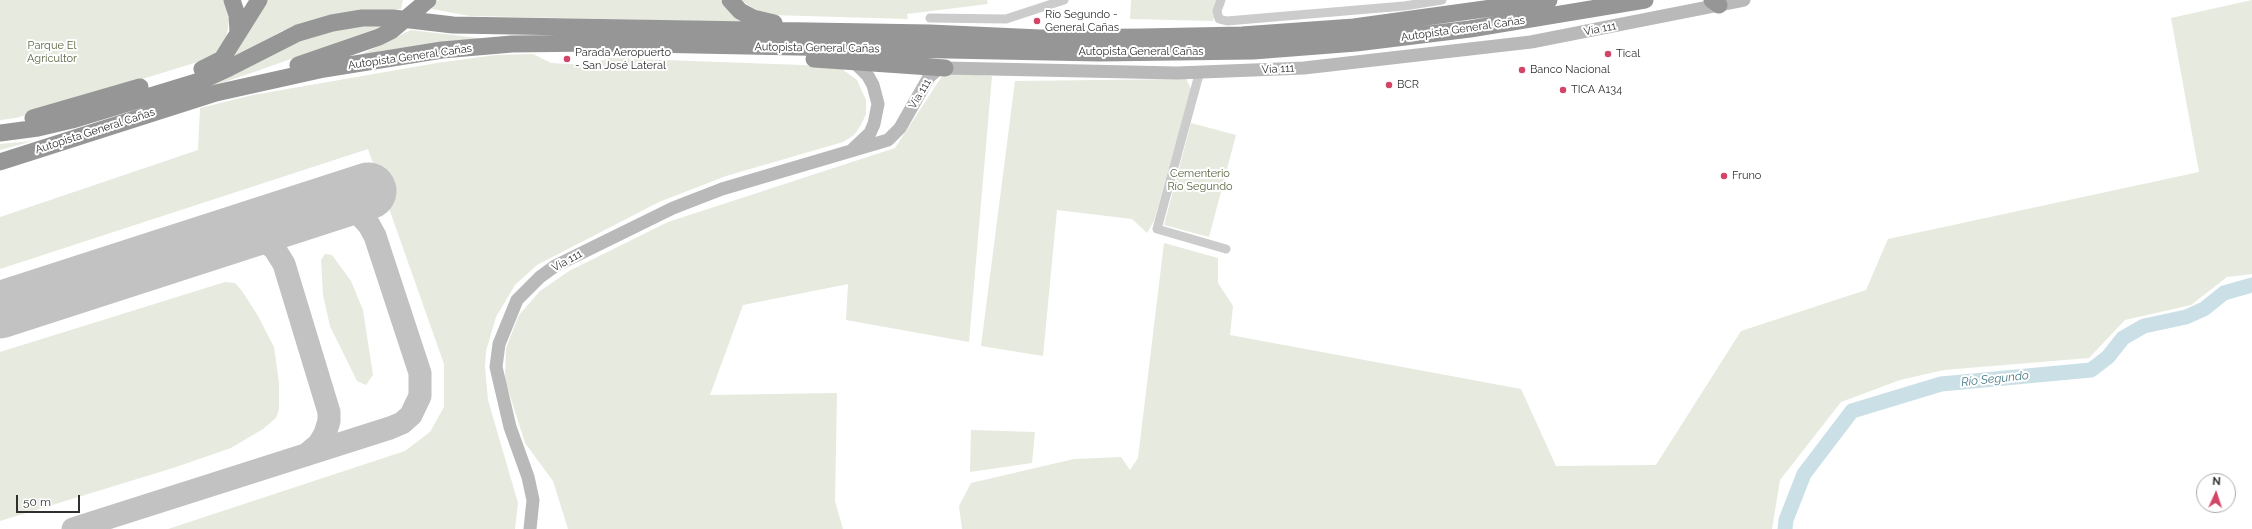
<!DOCTYPE html>
<html>
<head>
<meta charset="utf-8">
<style>
  body { margin:0 }
  #map { position:relative; width:2252px; height:529px; overflow:hidden; background:#fff; font-family:Raleway,sans-serif }
  canvas { display:block }
  .north { position:absolute; left:2196px; top:473px; width:40px; height:40px; box-sizing:border-box; background:#fff; border:1px solid #acacac; border-radius:50%; rotate:3deg; font-size:11px; font-weight:700; line-height:16px; text-align:center; color:#2f2f2f }
  .north::after { content:''; display:block; margin:auto; width:14px; height:18px; background:#d24567; clip-path:polygon(50% 0,100% 100%,50% 72%,0 100%) }
  .scale { position:absolute; left:16px; top:495px; width:64px; height:18px; box-sizing:border-box; border:2px solid #2f2f2f; border-top:0; padding-left:5px; font-size:12px; line-height:14px; white-space:nowrap; color:#2f2f2f; -webkit-text-stroke:3px #fff; paint-order:stroke }
</style>
</head>
<body>
<div id="map">
<canvas width="2252" height="529"></canvas>
<div class="north">N</div>
<div class="scale">50 m</div>
</div>
<script>
const g = document.querySelector('canvas').getContext('2d');
g.lineJoin = 'round';
function fill(path, color) {
  g.fillStyle = color;
  g.fill(path, 'evenodd');
}
function poly(rows) {
  const path = new Path2D();
  for (const r of rows) {
    path.moveTo(r[0], r[1]);
    for (let i = 2; i < r.length; i += 2) path.lineTo(r[i], r[i + 1]);
  }
  return path;
}
function strokePath(path, color, width, dash) {
  g.strokeStyle = color;
  g.lineWidth = width;
  g.lineCap = dash ? 'butt' : 'round';
  g.setLineDash(dash || []);
  g.stroke(path);
}
function drawText(font, color, halo, rows, align = 'center') {
  g.font = font + ' Raleway,sans-serif';
  g.lineWidth = 4;
  g.setLineDash([]);
  g.textBaseline = 'middle';
  g.strokeStyle = halo;
  g.fillStyle = color;
  for (const [text, x, y, turn = 0] of rows) {
    g.save();
    g.translate(x, y);
    g.rotate((+turn || 0) * Math.PI / 180);
    g.textAlign = isNaN(turn) ? turn : align;
    if (halo) g.strokeText(text, 0, 0);
    g.fillText(text, 0, 0);
    g.restore();
  }
}
const green = poly([
  [0,0,224,0,229,20,227,34,223,46,214,55,204,60,16,118,0,120],
  [267,0,403,0,401,9,341,15,282,31,231,59],
  [439,0,720,0,743,22,470,16,432,9,434,3],
  [740,0,987,0,988,4,907,14,908,19,771,15,763,14],
  [1131,0,1219,0,1213,21,1130,19],
  [2252,0,2252,274,2227,277,2191,305,2125,320,2089,358,1944,370,1900,380,1841,402,1780,480,1772,529,962,529,959,506,971,483,1074,459,1121,457,1130,470,1138,458,1164,243,1218,258,1218,283,1233,306,1230,335,1521,389,1556,466,1656,465,1741,331,1866,290,1888,239,2199,172,2171,18],
  [392,23,257,71,204,89,275,51,312,35,336,28],
  [411,30,487,39,346,62],
  [533,54,551,63,588,65,610,58,829,66,842,69,857,80,866,100,866,114,861,125,854,135,843,142,726,176,659,202,537,265,515,285,496,317,486,351,485,367,488,400,518,503,515,529,168,529,405,451,430,432,444,407,444,364,368,149,0,269,0,217,198,150,200,108,253,95,437,63,496,55],
  [944,73,992,76,969,342,846,320,848,284,743,305,710,395,837,393,835,501,843,529,568,529,553,481,525,443,505,380,506,348,519,315,540,291,569,271,668,222,895,148],
  [1186,79,1191,89,1154,221,1147,233,1132,219,1057,210,1043,356,981,346,1015,81],
  [1191,123,1236,135,1209,237,1164,225],
  [33,141,0,150,0,144],
  [325,254,332,255,351,281,363,310,373,375,366,385,357,381,330,326,323,295,321,260],
  [225,282,235,283,242,291,258,316,274,347,279,383,279,409,276,418,263,429,231,448,173,468,0,521,0,352],
  [971,430,1035,432,1032,463,970,472]
]);
const river = poly([
  [1785,529,1786,520,1804,474,1852,411,1941,384,2091,370,2108,357,2123,338,2144,326,2186,317,2204,309,2224,293,2252,285]
]);
const taxiway = poly([
  [227,237,245,235,262,240,274,248,284,264,329,412,329,421,325,434,319,444,306,455],
  [73,529,390,428,402,423,411,415,420,396,420,373,375,236,369,225,359,214,329,204]
]);
const runway = poly([
  [0,310,368,191]
]);
const street = poly([
  [1221,0,1217,11,1219,19,1227,21,1404,6,1442,0],
  [930,18,1006,19,1064,0],
  [1200,71,1157,229,1226,249]
]);
const secondary = poly([
  [853,149,870,133,874,124,878,104,873,85,868,76,854,62],
  [530,529,533,500,528,477,510,427,496,367,499,344,517,300,540,277,555,266,673,208,722,189,888,140,900,128,929,77,937,70,945,68,1177,73,1304,68,1531,42,1744,0]
]);
const highway = poly([
  [232,0,237,15,238,32],
  [730,0,740,11,753,18,774,23],
  [1712,0,1719,5],
  [814,59,945,68],
  [298,65,379,37,391,31,428,0],
  [202,69,222,59,259,0],
  [33,118,140,87],
  [0,133,38,128,72,120,203,80,229,68,298,33,332,23,362,18,393,18,453,25,930,33,1040,38,1142,37,1242,35,1354,27,1549,0],
  [0,162,216,93,324,69,442,50,512,44,595,43,1099,53,1253,51,1356,43,1470,29,1645,0]
]);
const markers = [
  [1037,21,4,"#d24567"],
  [1608,54,4,"#d24567"],
  [567,59,4,"#d24567"],
  [1522,70,4,"#d24567"],
  [1389,85,4,"#d24567"],
  [1563,90,4,"#d24567"],
  [1724,176,4,"#d24567"]
];
const poiNames = [
  ["Río Segundo -",1045,15],
  ["General Cañas",1045,28],
  ["Parada Aeropuerto",575,53],
  ["- San José Lateral",575,66],
  ["Tical",1616,54],
  ["Banco Nacional",1530,70],
  ["BCR",1397,85],
  ["TICA A134",1571,90],
  ["Fruno",1732,176]
];
const streetNames = [
  ["Autopista General Cañas",1463,29,-8],
  ["Vía 111",1600,29,-11],
  ["Autopista General Cañas",817,48,1],
  ["Autopista General Cañas",1141,52],
  ["Autopista General Cañas",410,57,-8],
  ["Vía 111",1278,69,-3],
  ["Vía 111",920,94,-59],
  ["Autopista General Cañas",95,131,-18],
  ["Vía 111",567,261,-29]
];
const parkNames = [
  ["Parque El",52,46],
  ["Agricultor",52,59],
  ["Cementerio",1200,174],
  ["Río Segundo",1200,187]
];
const waterNames = [
  ["Río Segundo",1995,379,-6]
];
fill(green, '#e7eade');
strokePath(river, '#cae0e6', 15);
strokePath(taxiway, '#c2c2c2', 23);
strokePath(runway, '#c2c2c2', 57);
strokePath(street, '#ccc', 9);
strokePath(secondary, '#b9b9b9', 13);
strokePath(highway, '#969696', 17);
for (const [x, y, r, color] of markers) {
  const dot = new Path2D();
  dot.arc(x, y, r, 0, 2 * Math.PI);
  g.fillStyle = color;
  g.fill(dot);
  strokePath(dot, '#fff', 1.5);
}
drawText('11px', '#2f2f2f', '#fff', poiNames, 'left');
drawText('11px', '#2f2f2f', '#fff', streetNames);
drawText('11px', '#586641', '#fff', parkNames);
drawText('italic 12px', '#467a88', '#fff', waterNames);
</script>
</body>
</html>
